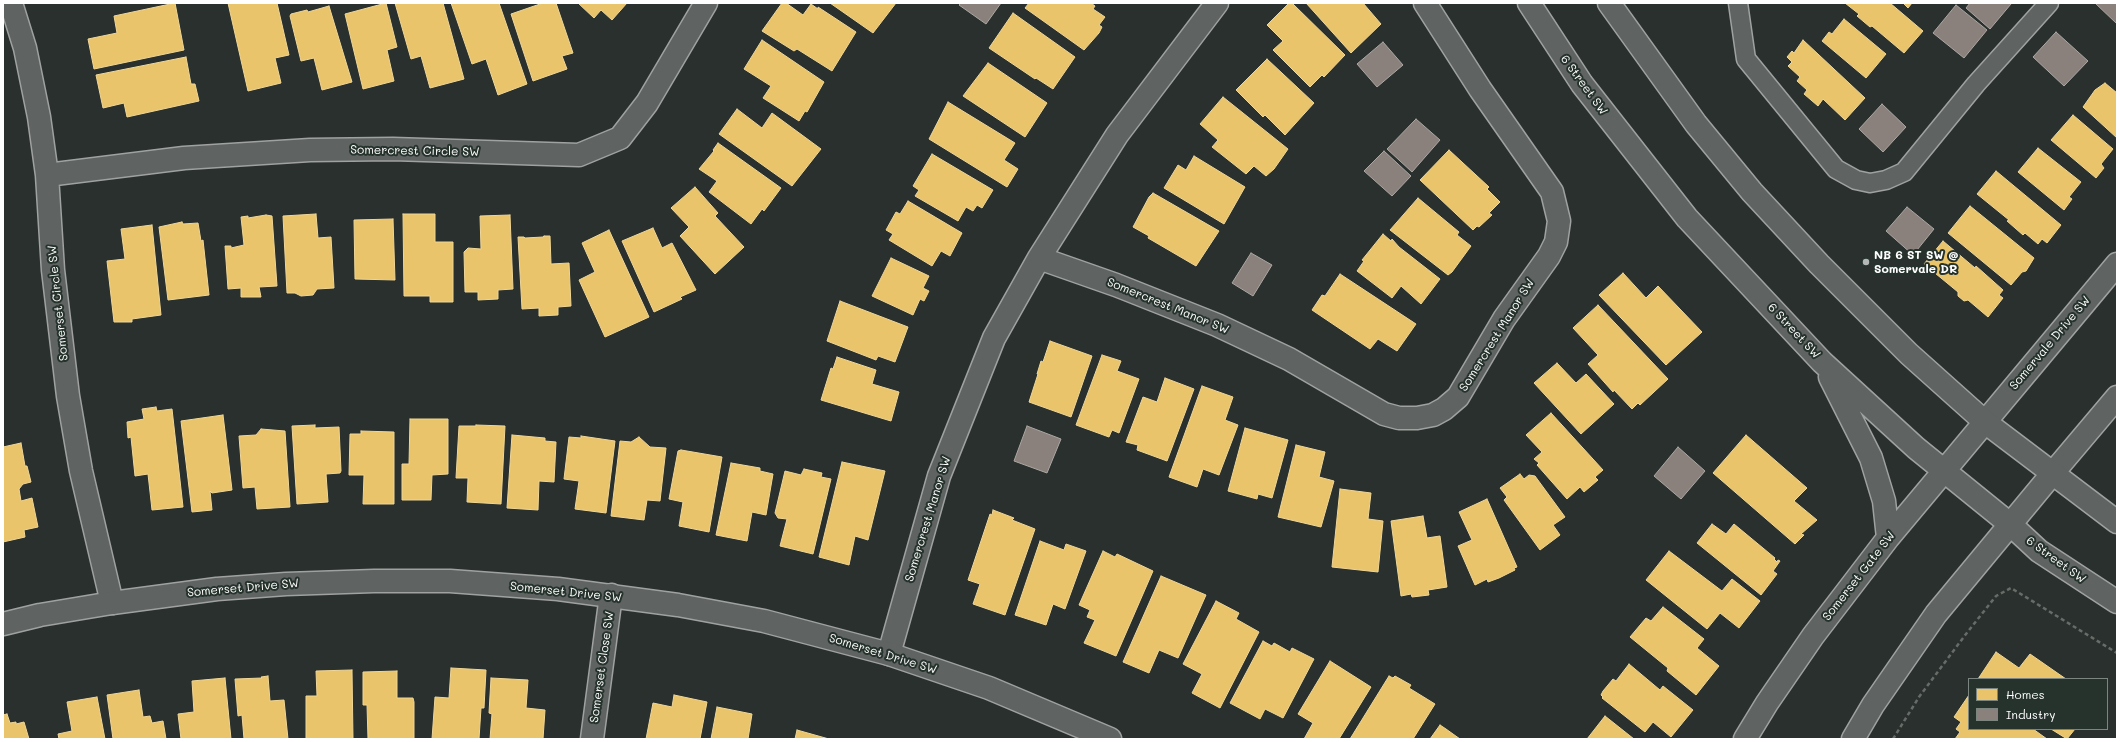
<!DOCTYPE html>
<html>
<head>
<meta charset="utf-8">
<style>
  body { margin:0 }
  #map { position:relative; width:2120px; height:742px; overflow:hidden; background:#29302d; font-family:Mali,sans-serif }
  canvas { display:block }
  .frame { position:absolute; inset:0; border:4px solid #fff; pointer-events:none }
  .legend { position:absolute; left:1968px; top:678px; width:140px; height:52px; box-sizing:border-box; background:#26332d; border:1px solid #7d8581; margin:0; padding:5px 7px; list-style:none; font-size:12px; color:#fff }
  .legend li { display:flex; align-items:center; gap:8px; height:20px }
  .legend b { width:20px; border:1px solid #7d8581 }
</style>
</head>
<body>
<div id="map">
<canvas width="2120" height="742"></canvas>
<div class="frame"></div>
<ul class="legend">
<li><b style="height:11px;background:#e9c46a"></b>Homes</li>
<li><b style="height:11px;background:#8a817c"></b>Industry</li>
</ul>
</div>
<script>
const g = document.querySelector('canvas').getContext('2d');
g.lineJoin = 'round';
function fill(path, color) {
  g.fillStyle = color;
  g.fill(path, 'evenodd');
}
function poly(rows) {
  const path = new Path2D();
  for (const r of rows) {
    path.moveTo(r[0], r[1]);
    for (let i = 2; i < r.length; i += 2) path.lineTo(r[i], r[i + 1]);
  }
  return path;
}
function strokePath(path, color, width, dash) {
  g.strokeStyle = color;
  g.lineWidth = width;
  g.lineCap = dash ? 'butt' : 'round';
  g.setLineDash(dash || []);
  g.stroke(path);
}
function drawText(font, color, halo, rows, align = 'center') {
  g.font = font + ' Mali,sans-serif';
  g.lineWidth = 4;
  g.setLineDash([]);
  g.textBaseline = 'middle';
  g.strokeStyle = halo;
  g.fillStyle = color;
  for (const [text, x, y, turn = 0] of rows) {
    g.save();
    g.translate(x, y);
    g.rotate((+turn || 0) * Math.PI / 180);
    g.textAlign = isNaN(turn) ? turn : align;
    if (halo) g.strokeText(text, 0, 0);
    g.fillText(text, 0, 0);
    g.restore();
  }
}
const homes = poly([
  [175,3,184,50,94,69,88,39,117,33,114,16,175,3],
  [228,3,277,3,289,55,275,58,281,83,248,91,228,3],
  [386,3,397,47,387,50,394,81,363,89,345,14,386,3],
  [395,3,443,3,464,79,430,88,421,56,411,59,395,3],
  [451,3,499,3,527,84,498,95,486,59,472,64,451,3],
  [543,3,556,3,573,53,562,56,567,69,533,81,511,14,543,3],
  [578,3,627,3,612,20,601,10,594,18,578,3],
  [782,3,786,3,803,15,811,4,818,9,818,7,856,32,832,71,797,49,794,51,762,31,782,3],
  [830,3,896,3,873,33,830,3],
  [1029,3,1091,3,1095,6,1093,9,1105,17,1099,25,1102,27,1099,33,1084,50,1025,8,1029,3],
  [1289,3,1292,3,1345,55,1324,77,1322,75,1310,87,1273,50,1283,41,1267,25,1289,3],
  [1306,3,1363,3,1381,24,1351,53,1306,3],
  [1845,3,1890,3,1923,31,1904,53,1872,26,1870,27,1857,16,1859,14,1845,3],
  [1903,3,1912,3,1908,8,1903,3],
  [329,6,352,82,322,90,314,58,301,61,290,16,291,14,307,10,308,12,329,6],
  [1013,13,1075,57,1053,89,1036,78,1035,79,989,48,1013,13],
  [1844,19,1886,54,1866,78,1822,41,1829,32,1832,34,1844,19],
  [762,40,824,82,807,112,805,111,799,121,763,98,771,86,744,69,762,40],
  [1803,40,1865,98,1845,120,1823,99,1818,106,1804,94,1807,90,1797,81,1800,77,1788,66,1792,62,1787,57,1792,51,1794,53,1803,40],
  [186,57,191,84,195,84,199,101,127,117,124,103,103,108,96,75,186,57],
  [1267,59,1314,103,1285,135,1265,115,1263,117,1236,90,1267,59],
  [988,63,1047,103,1025,137,963,96,988,63],
  [2105,83,2117,93,2117,138,2083,107,2095,90,2105,83],
  [1223,97,1288,149,1274,169,1266,176,1254,166,1246,174,1212,147,1218,140,1200,124,1223,97],
  [948,102,1015,143,1004,160,1018,169,1007,187,929,139,948,102],
  [737,109,762,128,772,113,821,149,792,186,719,134,737,109],
  [2073,115,2113,149,2101,164,2104,168,2096,178,2051,140,2073,115],
  [718,143,781,188,764,211,762,209,751,224,709,192,717,181,699,169,714,151,713,150,718,143],
  [2038,148,2081,182,2069,197,2072,199,2064,210,2018,172,2038,148],
  [1449,150,1489,187,1487,189,1500,202,1489,213,1492,215,1479,227,1477,226,1473,230,1420,180,1449,150],
  [932,154,993,190,982,208,977,205,973,211,966,207,958,221,915,196,919,190,913,186,932,154],
  [1194,156,1245,187,1224,224,1164,188,1178,165,1186,170,1194,156],
  [1996,171,2061,225,2047,243,2042,239,2038,244,2025,233,2023,235,2007,221,2009,220,1977,194,1996,171],
  [695,187,718,213,715,216,744,247,715,274,680,236,689,227,671,208,695,187],
  [1153,193,1219,231,1196,266,1148,238,1149,236,1133,227,1149,197,1153,193],
  [1418,198,1459,232,1457,235,1471,246,1452,272,1448,275,1390,230,1418,198],
  [908,201,962,233,950,256,941,251,932,266,889,240,893,234,886,230,896,212,900,214,908,201],
  [1970,206,2034,258,2026,271,2022,272,2011,285,1948,233,1970,206],
  [316,214,318,238,331,237,334,288,317,289,313,295,301,296,295,293,287,293,283,216,316,214],
  [403,214,435,214,435,242,453,242,453,302,430,302,430,296,404,296,403,214],
  [266,215,272,216,277,286,259,287,261,297,241,297,241,288,228,289,225,246,231,246,231,248,244,245,241,217,248,216,248,218,266,215],
  [510,215,513,289,498,290,498,299,478,300,478,292,465,292,464,252,468,248,481,249,480,216,510,215],
  [393,219,395,280,355,279,354,220,393,219],
  [182,222,183,224,198,223,201,241,203,240,209,295,168,300,159,227,182,222],
  [152,225,161,315,132,319,132,322,114,322,107,261,125,259,121,229,152,225],
  [653,228,662,248,672,243,696,290,680,297,682,299,654,312,622,241,653,228],
  [609,230,649,317,605,337,579,280,595,272,582,243,609,230],
  [1383,234,1391,241,1392,239,1399,247,1440,279,1421,304,1401,286,1392,298,1357,271,1364,261,1362,260,1383,234],
  [544,236,550,236,551,264,569,263,571,306,558,307,558,315,539,316,539,308,522,309,518,237,524,237,525,238,543,237,544,236],
  [1943,241,1975,268,1976,266,2003,290,1999,295,2003,298,1988,317,1968,300,1964,301,1958,296,1958,292,1924,264,1943,241],
  [891,258,929,276,923,288,929,291,924,301,920,299,913,315,872,296,891,258],
  [1623,273,1646,298,1658,286,1702,332,1666,365,1599,295,1623,273],
  [1340,274,1416,324,1397,351,1378,339,1370,349,1312,310,1322,295,1325,296,1340,274],
  [840,301,908,327,895,362,878,356,876,360,827,341,840,301],
  [1598,305,1668,379,1640,405,1638,403,1632,409,1614,390,1613,392,1588,364,1598,355,1573,328,1598,305],
  [1050,341,1092,356,1071,417,1029,402,1038,374,1037,374,1041,361,1043,362,1050,341],
  [1102,355,1121,361,1117,371,1139,379,1119,433,1112,430,1109,437,1076,425,1102,355],
  [837,357,876,370,872,384,899,392,891,421,821,400,831,368,833,369,837,357],
  [1557,363,1576,383,1586,374,1614,404,1581,434,1534,383,1557,363],
  [1165,378,1194,389,1167,461,1137,450,1138,445,1126,442,1143,397,1157,402,1165,378],
  [1202,386,1233,397,1225,420,1238,425,1219,475,1203,469,1197,487,1169,477,1202,386],
  [156,407,157,411,172,409,183,507,152,510,148,474,135,476,131,437,128,438,127,422,144,419,142,409,156,407],
  [1551,413,1603,470,1595,477,1598,480,1584,492,1580,487,1567,499,1537,465,1539,463,1534,459,1542,452,1526,435,1551,413],
  [223,415,232,490,212,493,210,491,212,510,192,512,181,421,223,415],
  [410,419,448,419,448,474,432,475,431,500,402,500,402,464,409,464,410,419],
  [315,425,315,428,339,427,341,471,340,473,326,474,328,502,297,504,292,426,315,425],
  [476,425,505,426,501,504,467,502,468,478,456,478,459,426,476,426,476,425],
  [1245,428,1288,440,1272,498,1258,494,1257,499,1228,491,1245,428],
  [261,429,285,431,290,507,257,509,255,487,243,488,239,436,256,435,261,429],
  [361,431,394,432,394,504,363,504,364,475,349,475,350,434,361,434,361,431],
  [512,435,545,438,545,441,556,442,554,482,539,481,538,510,507,508,512,435],
  [1746,435,1807,488,1794,501,1817,520,1801,534,1804,535,1795,544,1713,473,1746,435],
  [581,436,615,441,606,513,575,509,579,481,564,479,569,437,581,438,581,436],
  [639,437,650,447,666,448,660,501,647,500,644,520,611,516,620,441,631,442,639,437],
  [21,443,25,466,27,466,31,482,23,484,19,489,21,501,32,498,38,527,24,530,25,537,3,542,3,447,21,443],
  [1296,445,1325,452,1319,477,1334,481,1321,527,1278,517,1296,445],
  [681,450,722,457,709,532,679,526,683,502,669,499,678,451,681,450],
  [842,462,885,471,868,540,855,536,849,565,819,557,842,462],
  [731,463,760,468,760,471,773,474,766,515,752,512,747,541,716,535,731,463],
  [804,469,822,473,821,477,831,479,813,554,780,546,787,519,778,518,775,513,785,471,801,475,804,469],
  [1520,474,1524,479,1529,475,1535,476,1565,517,1553,525,1560,535,1540,550,1504,500,1507,497,1500,488,1520,474],
  [1340,489,1371,493,1368,519,1383,521,1378,572,1332,567,1340,489],
  [1487,499,1517,567,1514,568,1515,570,1499,578,1488,582,1487,579,1475,585,1458,546,1472,540,1459,512,1487,499],
  [993,510,1014,518,1012,520,1035,529,1005,615,973,604,980,584,968,580,990,514,992,515,993,510],
  [1423,516,1427,538,1440,536,1447,587,1428,590,1429,595,1412,597,1411,594,1401,596,1391,521,1423,516],
  [1712,524,1726,534,1734,524,1775,558,1774,559,1777,562,1778,560,1780,561,1773,571,1777,574,1761,595,1697,543,1712,524],
  [1040,541,1064,550,1066,544,1086,551,1065,609,1053,604,1046,625,1015,615,1040,541],
  [1103,551,1115,557,1117,554,1153,571,1116,656,1084,643,1095,620,1087,617,1090,610,1079,605,1103,551],
  [1669,551,1722,591,1732,579,1760,601,1739,628,1720,613,1707,629,1646,580,1669,551],
  [1161,576,1206,595,1178,658,1159,650,1149,673,1123,662,1161,576],
  [1216,601,1239,613,1236,619,1259,632,1220,708,1192,693,1202,674,1183,664,1216,601],
  [1663,607,1704,639,1697,648,1719,666,1696,695,1667,671,1668,668,1630,637,1646,618,1651,621,1663,607],
  [1263,641,1272,646,1274,643,1290,652,1292,648,1314,659,1283,718,1265,709,1260,719,1230,703,1263,641],
  [1996,652,2019,668,2030,654,2066,679,1978,679,1996,652],
  [1330,661,1371,687,1339,739,1304,739,1313,723,1298,714,1330,661],
  [1629,664,1660,690,1663,686,1693,710,1671,737,1653,722,1645,732,1602,698,1603,697,1601,695,1603,691,1613,679,1616,681,1629,664],
  [451,668,486,670,484,708,481,708,479,739,432,739,435,697,449,698,451,668],
  [352,670,353,739,306,739,306,696,317,696,316,671,352,670],
  [397,671,397,698,413,698,414,702,414,739,368,739,367,705,363,705,363,672,397,671],
  [268,676,270,701,284,700,288,739,244,739,242,715,238,716,235,679,262,678,261,677,268,676],
  [1389,676,1393,678,1395,676,1411,685,1409,688,1435,704,1413,739,1350,739,1389,676],
  [225,678,231,739,181,739,178,714,194,712,192,681,225,678],
  [491,678,528,680,526,708,545,710,543,739,490,739,492,714,489,713,491,678],
  [139,690,143,717,150,716,152,723,163,721,166,739,113,739,107,695,139,690],
  [674,695,707,702,700,739,646,739,653,703,672,707,674,695],
  [1969,695,1969,729,2033,729,2047,739,1955,739,1960,732,1956,729,1961,722,1954,717,1969,695],
  [97,697,105,739,59,739,58,734,72,731,67,702,97,697],
  [717,707,752,714,748,739,711,739,717,707],
  [7,714,10,723,16,722,16,724,24,722,29,739,3,739,3,715,7,714],
  [1605,716,1634,739,1587,739,1605,716],
  [1440,725,1446,729,1460,739,1430,739,1440,725],
  [2051,729,2075,729,2067,739,2051,729],
  [797,730,829,739,795,739,797,730]
]);
const industry = poly([
  [961,3,1001,3,986,24,959,5,961,3],
  [1970,3,2010,3,2011,4,1990,29,1966,8,1970,3],
  [2095,3,2117,3,2117,21,2116,23,2095,3],
  [1956,5,1987,30,1964,58,1933,33,1956,5],
  [2056,32,2088,61,2064,86,2033,57,2056,32],
  [1383,42,1403,65,1377,87,1357,64,1383,42],
  [1882,104,1906,127,1883,152,1859,129,1882,104],
  [1416,119,1440,140,1412,172,1387,149,1416,119],
  [1384,151,1411,176,1392,196,1364,171,1384,151],
  [1907,207,1934,229,1913,255,1886,231,1907,207],
  [1251,253,1272,265,1253,296,1232,283,1251,253],
  [1027,426,1061,439,1047,473,1014,461,1027,426],
  [1678,447,1705,471,1681,499,1654,476,1678,447]
]);
const path = poly([
  [1893,739,1919,697,1966,634,1996,596,2011,588,2117,653]
]);
const lane = poly([
  [1738,3,1746,59,1836,169,1856,180,1870,183,1886,180,1904,172,1976,84,2049,3]
]);
const street = poly([
  [11,3,25,48,39,117,47,175,53,270,68,396,81,471,112,603],
  [47,175,184,158,310,150,393,149,579,155,620,138,647,103,706,3],
  [1039,258,1116,285,1217,325,1289,359,1384,414,1399,418,1417,418,1433,415,1444,409,1458,397,1504,319,1549,256,1556,242,1559,221,1552,192,1480,89,1425,3],
  [1985,422,2117,264],
  [2052,474,2117,397],
  [889,654,939,476,994,338,1039,258,1117,135,1217,3],
  [592,739,611,595]
]);
const secondary = poly([
  [1529,3,1582,84,1687,218,1822,362,1916,448,2011,525,2039,551,2117,602],
  [1609,3,1696,124,1752,192,1819,264,1909,354,1985,422,2117,522],
  [1830,377,1871,458,1884,501,1888,538],
  [3,624,40,615,112,603,217,589,286,584,374,581,450,581,558,589,678,605,764,621,889,654,989,688,1110,739],
  [1745,739,1767,703,1813,636,1888,538,1985,422],
  [1853,739,1873,705,1936,614,2052,474]
]);
const markers = [
  [1866,262,4,"#b4b7b6"]
];
const streetNames = [
  ["6 Street SW",1584,85,54],
  ["Somercrest Circle SW",415,151,1],
  ["Somerset Circle SW",58,303,-96],
  ["Somercrest Manor SW",1168,306,22],
  ["6 Street SW",1794,331,47],
  ["Somercrest Manor SW",1497,335,-58],
  ["Somervale Drive SW",2050,343,-50],
  ["Somercrest Manor SW",928,519,-73],
  ["6 Street SW",2056,560,36],
  ["Somerset Gate SW",1859,576,-52],
  ["Somerset Drive SW",243,588,-5],
  ["Somerset Drive SW",566,592,6],
  ["Somerset Drive SW",883,654,17],
  ["Somerset Close SW",602,667,-82]
];
const poiNames = [
  ["NB 6 ST SW @",1874,255],
  ["Somervale DR",1874,269]
];
fill(homes, '#e9c46a');
strokePath(homes, '#f0d697', 1);
fill(industry, '#8a817c');
strokePath(industry, '#ada7a3', 1);
strokePath(lane, '#9fa2a0', 21);
strokePath(street, '#9fa2a0', 25);
strokePath(secondary, '#9fa2a0', 25);
strokePath(path, '#686c69', 2.5, [4, 3]);
strokePath(lane, '#5f6362', 18);
strokePath(street, '#5f6362', 22);
strokePath(secondary, '#5f6362', 22);
for (const [x, y, r, color] of markers) {
  const dot = new Path2D();
  dot.arc(x, y, r, 0, 2 * Math.PI);
  g.fillStyle = color;
  g.fill(dot);
  strokePath(dot, '#26332d', 1.5);
}
drawText('12px', '#fff', '#26332d', streetNames);
drawText('bold 12px', '#fff', '#26332d', poiNames, 'left');
</script>
</body>
</html>
